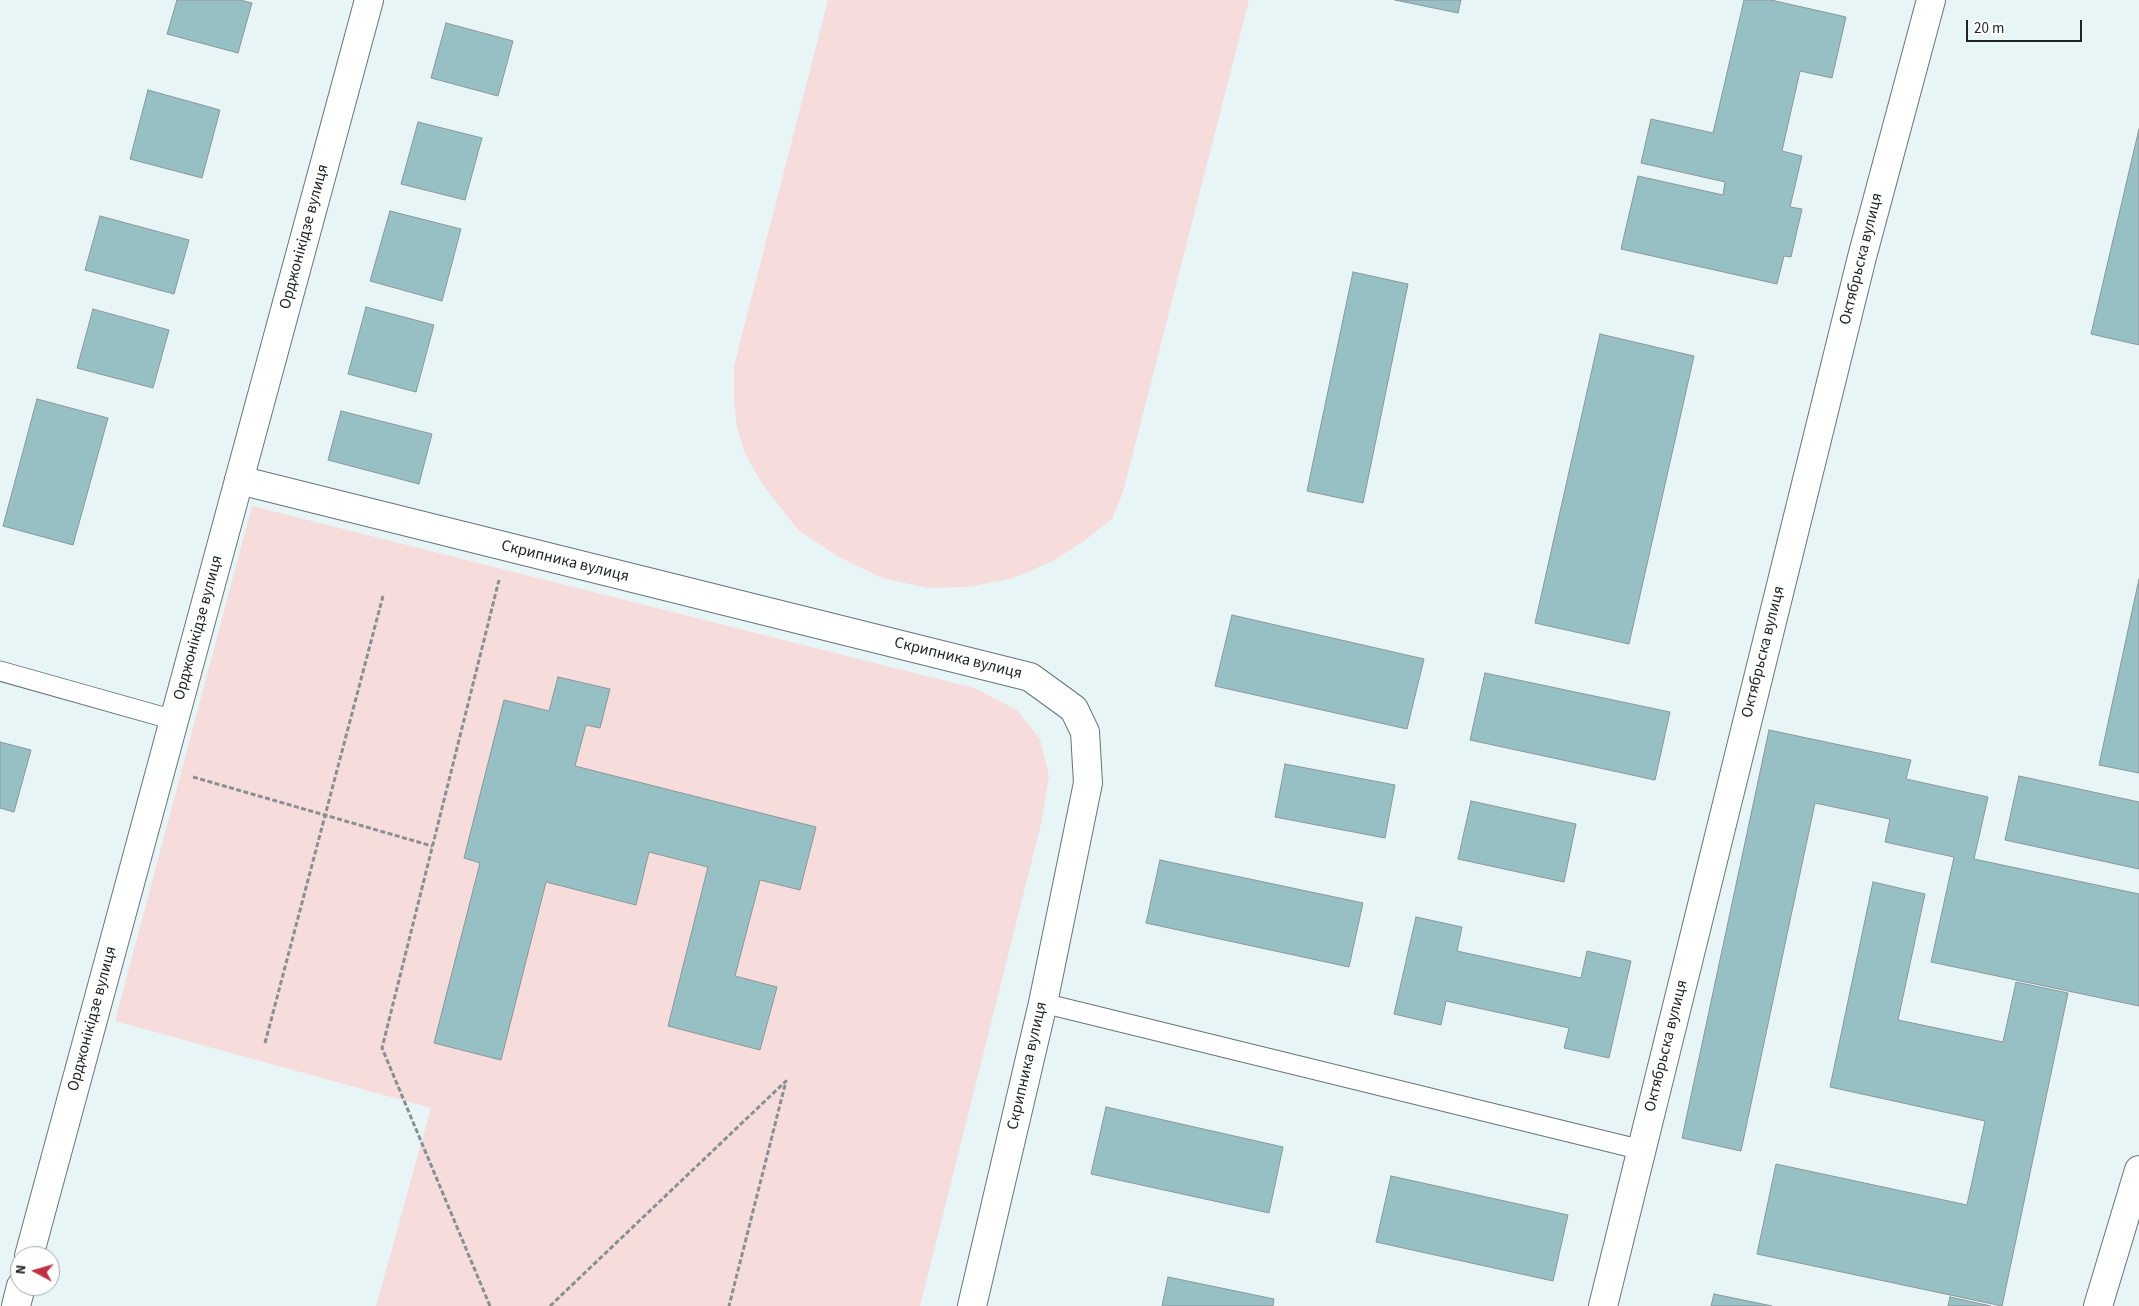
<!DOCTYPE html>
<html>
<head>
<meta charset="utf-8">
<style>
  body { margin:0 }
  #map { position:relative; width:2139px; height:1306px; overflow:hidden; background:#e8f5f7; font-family:"Source Sans 3",sans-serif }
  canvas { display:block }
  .north { position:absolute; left:10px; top:1246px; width:50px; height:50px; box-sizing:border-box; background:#fff; border:1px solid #a5a7a7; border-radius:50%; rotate:276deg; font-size:14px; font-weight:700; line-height:20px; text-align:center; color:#1d2223 }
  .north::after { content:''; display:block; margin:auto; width:18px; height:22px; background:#c02f44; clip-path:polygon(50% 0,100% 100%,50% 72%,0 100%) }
  .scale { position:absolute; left:1966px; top:20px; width:116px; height:22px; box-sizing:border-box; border:2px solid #1d2223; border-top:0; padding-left:6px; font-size:15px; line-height:18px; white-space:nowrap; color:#1d2223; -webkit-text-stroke:4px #fff; paint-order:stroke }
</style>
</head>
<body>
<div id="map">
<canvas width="2139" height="1306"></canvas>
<div class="north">N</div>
<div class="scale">20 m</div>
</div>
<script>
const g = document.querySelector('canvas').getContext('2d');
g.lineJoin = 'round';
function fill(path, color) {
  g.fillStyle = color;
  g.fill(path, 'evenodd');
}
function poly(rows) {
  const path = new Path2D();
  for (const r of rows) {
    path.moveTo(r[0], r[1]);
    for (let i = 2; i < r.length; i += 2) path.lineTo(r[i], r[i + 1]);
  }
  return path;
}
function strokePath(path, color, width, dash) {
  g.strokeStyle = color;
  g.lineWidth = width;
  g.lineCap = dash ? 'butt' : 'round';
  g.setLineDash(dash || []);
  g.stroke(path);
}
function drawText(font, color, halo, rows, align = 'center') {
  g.font = font + ' "Source Sans 3",sans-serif';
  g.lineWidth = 5;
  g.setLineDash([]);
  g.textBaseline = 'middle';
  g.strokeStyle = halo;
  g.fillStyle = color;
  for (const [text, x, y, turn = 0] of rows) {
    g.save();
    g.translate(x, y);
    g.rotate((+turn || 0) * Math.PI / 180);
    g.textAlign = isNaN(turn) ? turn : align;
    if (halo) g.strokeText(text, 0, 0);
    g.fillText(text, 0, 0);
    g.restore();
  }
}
const green = poly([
  [828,0,1249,0,1123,492,1112,519,1084,541,1053,561,1013,578,968,587,928,588,882,578,839,557,799,531,763,485,745,454,737,427,734,401,734,366],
  [252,506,974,688,1017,710,1040,739,1049,776,1041,824,920,1306,376,1306,431,1108,115,1021]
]);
const building = poly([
  [177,0,240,0,252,3,238,53,167,34,177,0],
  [1395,0,1461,0,1458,13,1395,0],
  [1744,0,1771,0,1846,17,1832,78,1800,71,1782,151,1802,156,1790,207,1802,209,1791,257,1784,256,1777,284,1621,249,1638,176,1723,195,1725,182,1641,163,1651,119,1713,133,1744,0],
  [446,23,513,41,498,96,431,78,446,23],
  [148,90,220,110,202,178,130,159,148,90],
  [418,122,482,138,465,200,401,184,418,122],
  [2139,129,2139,345,2091,334,2139,129],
  [390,211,461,229,442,301,370,281,390,211],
  [100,216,189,240,174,294,85,270,100,216],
  [1353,272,1408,284,1363,503,1307,491,1353,272],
  [366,307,434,325,416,392,348,374,366,307],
  [93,309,169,330,153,388,77,368,93,309],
  [1600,334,1694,356,1629,644,1535,623,1600,334],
  [37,399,108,418,73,545,3,526,37,399],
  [341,411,432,434,419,484,328,460,341,411],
  [2139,579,2139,773,2099,765,2139,579],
  [1232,615,1424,659,1407,729,1215,686,1232,615],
  [1485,673,1670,712,1655,780,1470,740,1485,673],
  [558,677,610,689,600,728,586,725,575,766,816,827,800,890,760,880,735,976,777,987,760,1050,668,1026,708,867,649,852,636,905,546,882,501,1060,434,1043,480,863,464,858,504,700,549,711,558,677],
  [1769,730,1911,760,1906,779,1988,797,1974,859,2139,894,2139,1006,1931,962,1954,857,1885,842,1890,819,1815,803,1741,1151,1682,1138,1769,730],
  [0,742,31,750,14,812,0,808,0,742],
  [1285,764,1395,785,1385,838,1275,817,1285,764],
  [2019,776,2139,802,2139,869,2005,840,2019,776],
  [1471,801,1576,824,1564,882,1458,859,1471,801],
  [1160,860,1363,903,1349,967,1146,923,1160,860],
  [1873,882,1925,894,1898,1020,2003,1042,2016,982,2068,993,2002,1306,1757,1254,1776,1164,1967,1205,1985,1121,1830,1087,1873,882],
  [1416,917,1462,927,1457,951,1581,978,1587,951,1631,961,1609,1058,1564,1048,1569,1028,1446,1001,1441,1025,1394,1014,1416,917],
  [1106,1107,1283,1147,1269,1213,1091,1174,1106,1107],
  [1391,1176,1568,1215,1553,1281,1376,1242,1391,1176],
  [1168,1277,1274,1299,1273,1306,1162,1306,1168,1277],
  [1714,1294,1772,1306,1711,1306,1714,1294],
  [1950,1297,1991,1306,1948,1306,1950,1297]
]);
const path = poly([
  [193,777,432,846],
  [265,1043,383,596],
  [490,1306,382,1048,499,580],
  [550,1306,786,1081,729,1306]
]);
const service = poly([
  [0,671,174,720],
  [1043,1003,1642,1150]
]);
const minor = poly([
  [239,480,1030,677,1074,709,1085,732,1088,783,1043,1003,972,1306],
  [2098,1306,2139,1170]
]);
const secondary = poly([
  [29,1256,369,0],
  [16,1306,21,1286],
  [1603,1306,1862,257,1931,0]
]);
const streetNames = [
  ["Орджонікідзе вулиця",305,237,-75],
  ["Октябрьска вулиця",1862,259,-76],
  ["Скрипника вулиця",565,562,14],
  ["Орджонікідзе вулиця",199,628,-75],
  ["Октябрьска вулиця",1764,652,-76],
  ["Скрипника вулиця",958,659,14],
  ["Орджонікідзе вулиця",93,1019,-75],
  ["Октябрьска вулиця",1667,1046,-76],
  ["Скрипника вулиця",1028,1066,-77]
];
fill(green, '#f6dcdb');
fill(building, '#97c0c5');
strokePath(building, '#8b9799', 1);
strokePath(service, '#697576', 21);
strokePath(minor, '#697576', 30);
strokePath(secondary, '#697576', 30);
strokePath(path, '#879092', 3, [5, 2.5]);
strokePath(service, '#fff', 19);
strokePath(minor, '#fff', 28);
strokePath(secondary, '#fff', 28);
drawText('16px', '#1d2223', '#fff', streetNames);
</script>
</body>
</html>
